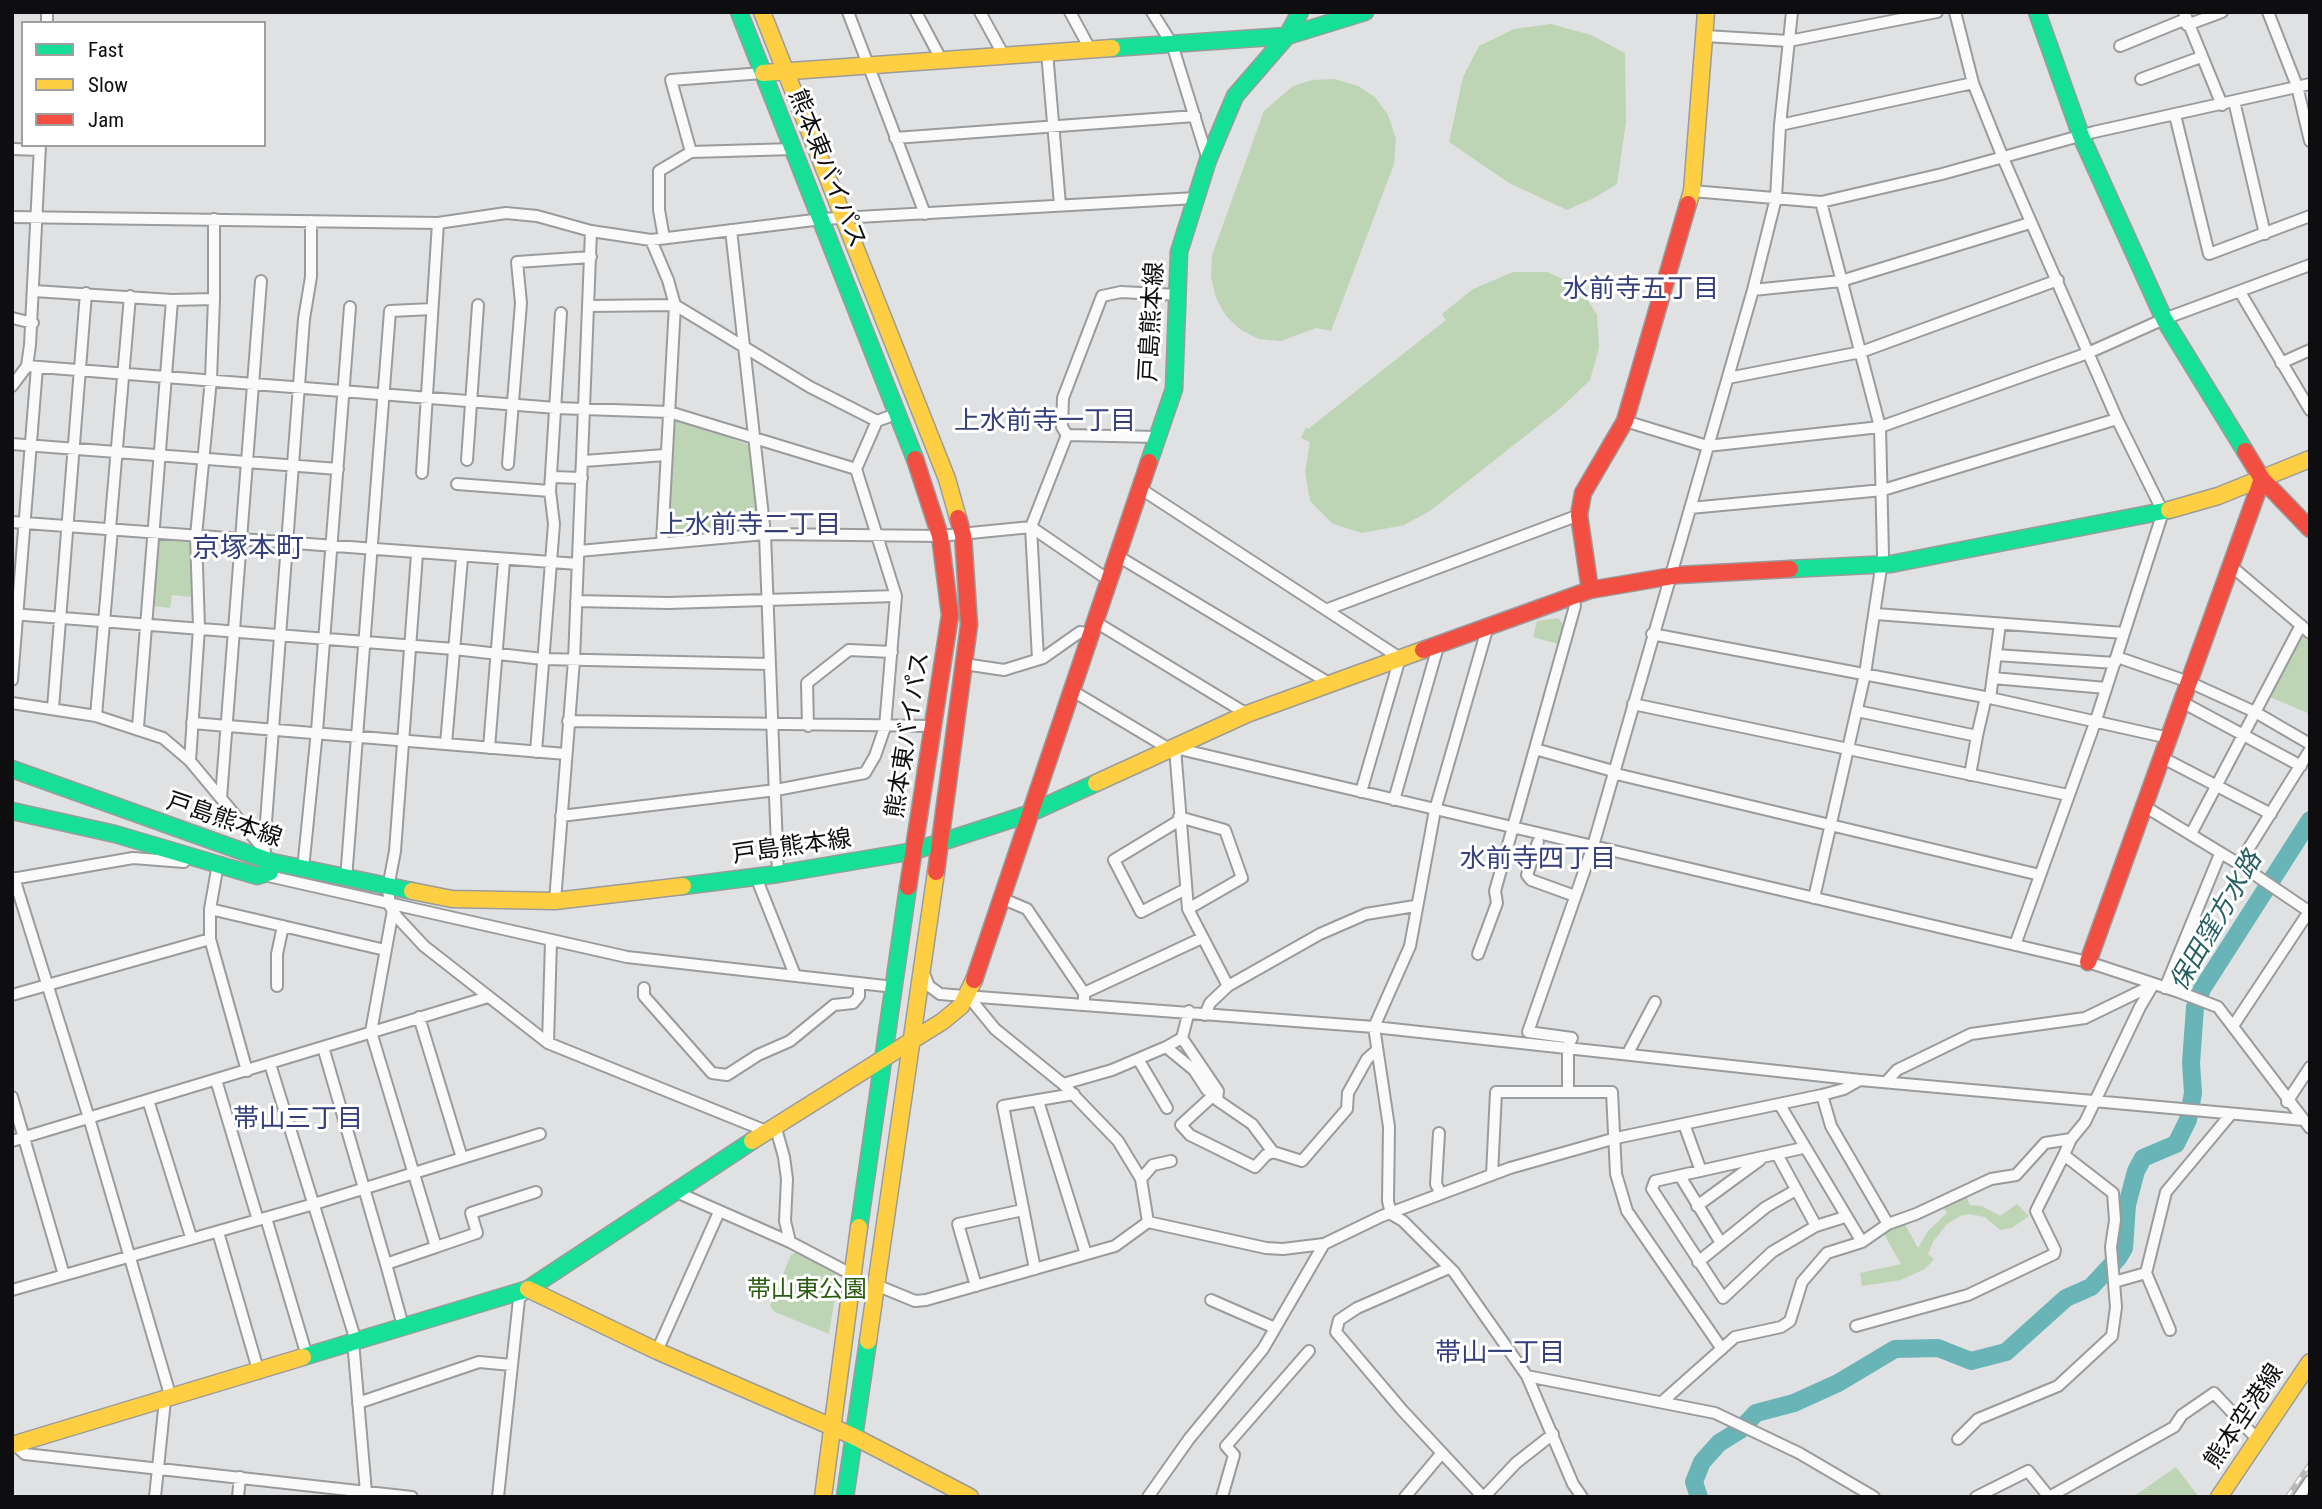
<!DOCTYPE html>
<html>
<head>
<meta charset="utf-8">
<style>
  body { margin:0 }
  #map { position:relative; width:2322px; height:1509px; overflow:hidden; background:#e0e1e2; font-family:"Roboto Condensed",sans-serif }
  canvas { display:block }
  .frame { position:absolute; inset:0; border:14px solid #0e0e10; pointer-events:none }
  .legend { position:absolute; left:21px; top:21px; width:245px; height:126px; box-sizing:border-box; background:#fff; border:2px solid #9f9f9f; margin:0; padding:9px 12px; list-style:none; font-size:21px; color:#0e0e10 }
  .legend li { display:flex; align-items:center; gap:14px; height:35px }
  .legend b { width:35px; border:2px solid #9f9f9f }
</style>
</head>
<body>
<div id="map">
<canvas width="2322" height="1509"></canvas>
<div class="frame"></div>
<ul class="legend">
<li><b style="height:9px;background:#16e098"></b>Fast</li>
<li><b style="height:9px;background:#ffcf43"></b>Slow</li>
<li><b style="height:9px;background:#f24e42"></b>Jam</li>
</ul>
</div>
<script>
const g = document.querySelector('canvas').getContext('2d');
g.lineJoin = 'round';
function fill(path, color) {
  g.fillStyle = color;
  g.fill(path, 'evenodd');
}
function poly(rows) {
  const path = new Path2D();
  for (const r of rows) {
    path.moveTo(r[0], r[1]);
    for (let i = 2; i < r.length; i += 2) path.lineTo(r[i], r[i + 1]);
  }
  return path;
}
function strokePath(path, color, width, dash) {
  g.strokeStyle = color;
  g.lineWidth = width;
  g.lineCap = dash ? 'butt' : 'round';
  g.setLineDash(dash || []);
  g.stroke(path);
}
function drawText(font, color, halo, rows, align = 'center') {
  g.font = font + ' "Roboto Condensed","Noto Sans JP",sans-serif';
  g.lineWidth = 6;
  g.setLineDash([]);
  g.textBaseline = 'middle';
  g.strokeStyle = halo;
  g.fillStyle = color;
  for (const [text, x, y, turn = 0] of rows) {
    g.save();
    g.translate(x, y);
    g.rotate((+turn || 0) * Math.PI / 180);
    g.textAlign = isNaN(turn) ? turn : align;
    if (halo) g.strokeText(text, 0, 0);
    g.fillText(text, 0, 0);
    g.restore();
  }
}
const green = poly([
  [1551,24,1591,35,1625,53,1626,122,1617,184,1594,198,1567,210,1509,183,1449,142,1463,77,1479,46,1514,29],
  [1334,79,1358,86,1375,97,1388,115,1396,139,1394,164,1331,331,1316,328,1281,341,1259,339,1241,330,1226,316,1216,298,1211,277,1212,255,1264,111,1293,86,1312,80],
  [1513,272,1547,272,1580,287,1597,315,1599,348,1590,380,1562,407,1430,511,1404,525,1362,533,1333,524,1310,501,1305,472,1310,442,1301,438,1306,427,1308,429,1446,320,1442,314,1473,289],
  [676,419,750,445,757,527,666,537,672,421],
  [156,539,190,541,192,597,172,595,170,608,151,606],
  [1558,618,1563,624,1558,644,1533,637,1537,621],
  [2302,634,2310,641,2310,714,2270,697],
  [1965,1194,1970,1205,1982,1206,2000,1216,2017,1204,2029,1216,2012,1228,2000,1230,1985,1217,1969,1214,1960,1216,1947,1224,1933,1242,1928,1254,1934,1259,1925,1269,1901,1280,1862,1286,1860,1273,1901,1264,1882,1231,1903,1221,1918,1248,1928,1231,1947,1213,1942,1204],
  [797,1252,839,1272,829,1334,775,1312,770,1306,791,1255],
  [2176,1467,2199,1497,2133,1497]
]);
const river = poly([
  [1699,1497,1694,1482,1702,1462,1719,1443,1740,1430,1756,1413,1794,1403,1838,1383,1895,1349,1938,1348,1971,1361,2006,1352,2066,1298,2091,1287,2118,1258,2124,1248,2127,1205,2136,1171,2143,1158,2176,1144,2188,1120,2193,1093,2191,1063,2195,1007,2202,989,2310,820]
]);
const street = poly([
  [47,12,47,23],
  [848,12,925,214],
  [916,12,942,61],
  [980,12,1003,54],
  [1070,12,1090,49],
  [1152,12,1172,44,1208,160],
  [1955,12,1973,83,2003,158,2117,419,2163,512,2096,720,2015,945],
  [2184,12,2222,105],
  [2268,12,2297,86,2310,141],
  [2187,25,2222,12],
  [1705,36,1789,41,1937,12],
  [2120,46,2186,19],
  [1047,52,1060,205],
  [2141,79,2201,57],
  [2234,101,2265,234],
  [2175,115,2209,254,2310,216],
  [1780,125,1973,83],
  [895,138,1195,116],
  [12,149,40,150],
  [691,152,794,149],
  [1692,191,1821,202,1942,174,2094,132,2310,84],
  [12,217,438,223,506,213,537,216,591,231,651,240,822,219,1196,198],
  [731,230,765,534,778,874],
  [664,238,659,210,659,171,691,152,671,80,763,73],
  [651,240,668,280,675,305,662,543],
  [1753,290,1841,281,2030,223],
  [34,291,172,300,214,299],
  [2240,292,2310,410],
  [590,306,675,305,810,387,877,421],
  [12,318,33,323],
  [2281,363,2310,350],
  [27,366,556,408,669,412,856,469],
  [1728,378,1861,352,2058,280],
  [12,386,27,366,30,345,40,145],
  [1625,421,1707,446,1880,427,2088,353,2164,319,2310,265],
  [1067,435,1062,427,1063,398,1102,296,1121,292,1178,295],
  [12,444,338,469],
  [467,460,478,305],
  [584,461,665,455],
  [508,464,521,303,517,262,591,257],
  [422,473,438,223],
  [552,477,582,478],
  [457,484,550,491],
  [1141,489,1400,658,1361,792],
  [1690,508,1883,490,2117,419],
  [12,522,578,564],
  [110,529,130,296],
  [579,551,765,534,940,536,1031,527,1107,579],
  [417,554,395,851,388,888,390,906,397,917,424,946,548,1043,766,1131],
  [1116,555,1329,683],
  [2230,565,2310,633],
  [576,601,668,603,896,596],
  [1328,609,1579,515],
  [12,614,454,649,543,659,770,664],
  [1876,614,2124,633],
  [1094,621,1247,714],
  [1488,626,1435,810,1410,946,1374,1027,1389,1127,1388,1201,1391,1214,1403,1221,1454,1272,1527,1376,1573,1484,1582,1497],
  [1652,634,1990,698,2169,738],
  [1996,655,2115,663],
  [2117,657,2189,682,2255,712,2310,744],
  [1038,659,1031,527,1067,435,1158,437],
  [964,664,1004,670,1043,658,1080,632,1089,634],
  [1993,678,2106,688],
  [12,680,37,367],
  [1071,690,1171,750],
  [1990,698,2000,624],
  [2182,702,2301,766],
  [12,703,96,716,163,738,190,761,265,851],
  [1633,704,2068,795],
  [53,708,86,293],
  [1857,711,1977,736,1970,775],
  [96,716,112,529],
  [568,721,933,726],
  [192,723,566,754],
  [808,726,807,683,849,650,892,652],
  [138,727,172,300],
  [1977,736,1986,697],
  [446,744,462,558],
  [489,748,504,561],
  [1535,749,1613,771],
  [536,752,554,524,550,491,561,313],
  [2161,757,2271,814],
  [190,761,199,628,196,536,211,379,214,299,214,219],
  [1612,773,2040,875],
  [221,798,261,281],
  [1394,800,1439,643],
  [2144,806,2239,864,2310,912],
  [561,816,776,790,865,773,875,756,885,727,896,596,856,469,877,421,896,414],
  [1179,817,1225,830,1242,878,1188,909],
  [1180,820,1114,860,1141,912,1186,889],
  [2191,834,2301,625],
  [1538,842,1527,875,1531,880,1575,896],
  [264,848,304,319,311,277,311,221],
  [2239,864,2310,750],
  [213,865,218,864,210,909,210,939,247,1071],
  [303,869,317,731,350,307],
  [264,875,627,957,894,987],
  [756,877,795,975],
  [14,878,89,1118,171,1398],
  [12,879,133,858,184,862],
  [346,879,390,311,432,309],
  [1001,898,1027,909,1084,993,1084,1004],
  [1814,898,1865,674,1883,555,1880,427,1821,202],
  [555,901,574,660,591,231],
  [210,909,385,950],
  [393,910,371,1032,436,1247,386,1264,403,1326],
  [1478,954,1497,903,1495,891,1575,606,1573,595],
  [925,976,929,986,940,994,952,995,1374,1027,1860,1080,2304,1120],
  [277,986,277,954,283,926],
  [1228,986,1188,909,1175,748,2088,962,2179,992,2218,1007,2310,1128],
  [644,988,644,996,712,1073,727,1075,758,1055,790,1041,834,1005,853,1003,859,996,859,983],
  [2165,988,2220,854],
  [1084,993,1202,938],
  [12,995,210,939],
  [968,996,995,1029,1063,1084,1118,1141,1141,1179,1148,1222],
  [1205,1015,1210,1003,1228,986,1320,934,1366,914,1415,906],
  [419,1017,462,1158],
  [2233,1026,2310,910],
  [1182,1038,1189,1011],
  [548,1043,551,941],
  [323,1047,386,1264],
  [1628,1053,1655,1002],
  [1138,1059,1167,1108],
  [270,1064,356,1341],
  [216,1080,258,1220],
  [1887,1081,1897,1070,1971,1034,2085,1018,2153,985],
  [1063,1084,1112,1070,1166,1047],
  [1207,1090,1194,1070,1166,1047,1182,1038,1218,1091,1217,1100,1252,1124,1273,1152,1302,1161,1347,1109,1348,1093,1367,1059,1376,1051],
  [1568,1090,1568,1046,1572,1038,1528,1032,1593,846,1753,290,1776,198,1780,125,1792,12],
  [1218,1091,1181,1125,1190,1135,1255,1167,1266,1155,1273,1152],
  [1822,1095,1831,1126,1888,1224],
  [12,1097,64,1275],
  [148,1100,191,1237],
  [1038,1101,1086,1254],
  [2287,1102,2310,1067],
  [1780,1105,1862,1242],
  [1684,1124,1701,1171],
  [775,1125,784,1157,787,1179,785,1221,790,1242],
  [1439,1133,1436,1184,1441,1194],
  [12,1141,488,997],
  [1803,1148,1655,1181,1652,1189,1723,1298,1772,1252,1816,1226,1845,1217],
  [1777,1154,1816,1226],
  [1492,1175,1496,1092,1612,1092,1616,1174,1627,1211,1722,1349],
  [1680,1176,1721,1243],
  [1141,1179,1153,1165,1171,1161],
  [674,1191,790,1242,853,1275],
  [1697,1206,1760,1160],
  [266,1218,307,1356],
  [1148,1222,1266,1248,1283,1249,1324,1244,1382,1216,1510,1168,1616,1138,1822,1095,1844,1089,1860,1080],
  [218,1232,259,1373],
  [436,1247,477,1233,471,1213,536,1192],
  [1698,1262,1766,1207,1796,1190],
  [1449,1268,1357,1308,1339,1320,1336,1332,1402,1410,1483,1497],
  [1035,1269,1003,1106,1074,1094],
  [2114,1282,2146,1273],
  [876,1285,915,1301,926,1300,1115,1246,1148,1222],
  [976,1286,958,1224,1023,1210],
  [12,1290,314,1204,540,1134],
  [1211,1300,1275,1328],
  [1856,1326,1968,1295,2054,1254,2055,1250,2036,1211,2064,1155],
  [2170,1330,2146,1273,2166,1192,2231,1114],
  [353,1341,366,1492],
  [657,1351,719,1212],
  [1527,1376,1715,1413,1799,1453,1874,1497],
  [1663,1401,1735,1337,1781,1327,1790,1321,1802,1282,1827,1253,1862,1242,1888,1224,1916,1214,1991,1179,2016,1175,2045,1143,2071,1139],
  [358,1403,479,1362,512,1365],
  [1958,1439,1978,1419,2058,1386,2112,1336,2116,1307,2111,1247,2115,1220,2113,1193,2064,1155,2071,1139,2085,1122,2140,1007,2153,985],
  [15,1445,25,1454,412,1497],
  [155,1497,165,1400],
  [238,1497,240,1477],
  [498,1497,519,1299,528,1289],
  [1148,1497,1189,1439,1263,1349,1324,1244],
  [1222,1497,1234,1455,1226,1446,1309,1351],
  [1405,1497,1441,1454],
  [1484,1497,1516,1463,1553,1434],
  [1976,1497,2028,1471,2049,1497,2174,1427,2182,1415,2214,1393,2257,1439],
  [2299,1497,2310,1481]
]);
const fast = poly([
  [739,12,915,459],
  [2037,12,2081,136,2164,319,2245,451],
  [1112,48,1287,36,1365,12],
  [1149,462,1174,389,1179,252,1208,160,1235,96,1287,36,1300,12],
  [1790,569,1891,564,2169,510],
  [12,769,272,862,412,891],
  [12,811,115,834,257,876,270,872,272,862],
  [683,886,778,874,914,851,1028,814,1096,783],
  [859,1227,908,887],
  [303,1357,528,1289,752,1141],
  [845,1497,868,1341]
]);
const slow = poly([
  [762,12,947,479,958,518],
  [763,73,1112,48],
  [1688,204,1692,191,1706,12],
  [2169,510,2218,496,2310,459],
  [1096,783,1247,714,1423,650],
  [412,891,452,899,555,901,683,886],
  [752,1141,943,1021,961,1006,974,980],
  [528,1289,657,1351,853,1436,970,1497],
  [868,1341,936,872],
  [12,1445,303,1357],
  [823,1497,859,1227],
  [2219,1497,2310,1362]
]);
const jam = poly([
  [2245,451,2262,479,2310,529],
  [1590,590,1579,515,1583,493,1625,421,1688,204],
  [1423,650,1590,590,1678,575,1790,569],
  [936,872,969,625,963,535,958,518],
  [908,887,950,615,940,536,915,459],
  [2088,962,2262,479],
  [974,980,1149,462]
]);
const rail = poly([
  [2287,1497,2310,1464]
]);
const streetNames = [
  ["熊本東バイパス",826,169,68],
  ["戸島熊本線",1153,322,-87],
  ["熊本東バイパス",909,735,-81],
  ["戸島熊本線",224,821,19],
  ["戸島熊本線",792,848,-8],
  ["熊本空港線",2245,1417,-56]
];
const parkNames = [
  ["帯山東公園",807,1291]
];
const neighbourhoodNames = [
  ["水前寺五丁目",1641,290],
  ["上水前寺一丁目",1045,422],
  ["上水前寺二丁目",750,526],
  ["水前寺四丁目",1538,860],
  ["帯山三丁目",298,1120],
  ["帯山一丁目",1500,1354]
];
const waterNames = [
  ["保田窪方水路",2217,922,-60]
];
const quarterNames = [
  ["京塚本町",248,550]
];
fill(green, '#bdd5b5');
strokePath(river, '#68b4b7', 18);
strokePath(street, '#9a9b9c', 14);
strokePath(fast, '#9a9b9c', 19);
strokePath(slow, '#9a9b9c', 19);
strokePath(jam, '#9a9b9c', 19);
strokePath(street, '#fafafb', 10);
strokePath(fast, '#16e098', 16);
strokePath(slow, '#ffcf43', 16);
strokePath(jam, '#f24e42', 16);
strokePath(rail, '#b9b9b9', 5);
strokePath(rail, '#fff', 2.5, [8]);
drawText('24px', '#0e0e10', '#fff', streetNames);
drawText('24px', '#2a5c0e', '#fff', parkNames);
drawText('26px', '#35407b', '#fff', neighbourhoodNames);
drawText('italic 26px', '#255f61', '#fff', waterNames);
drawText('28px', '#35407b', '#fff', quarterNames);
</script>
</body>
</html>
